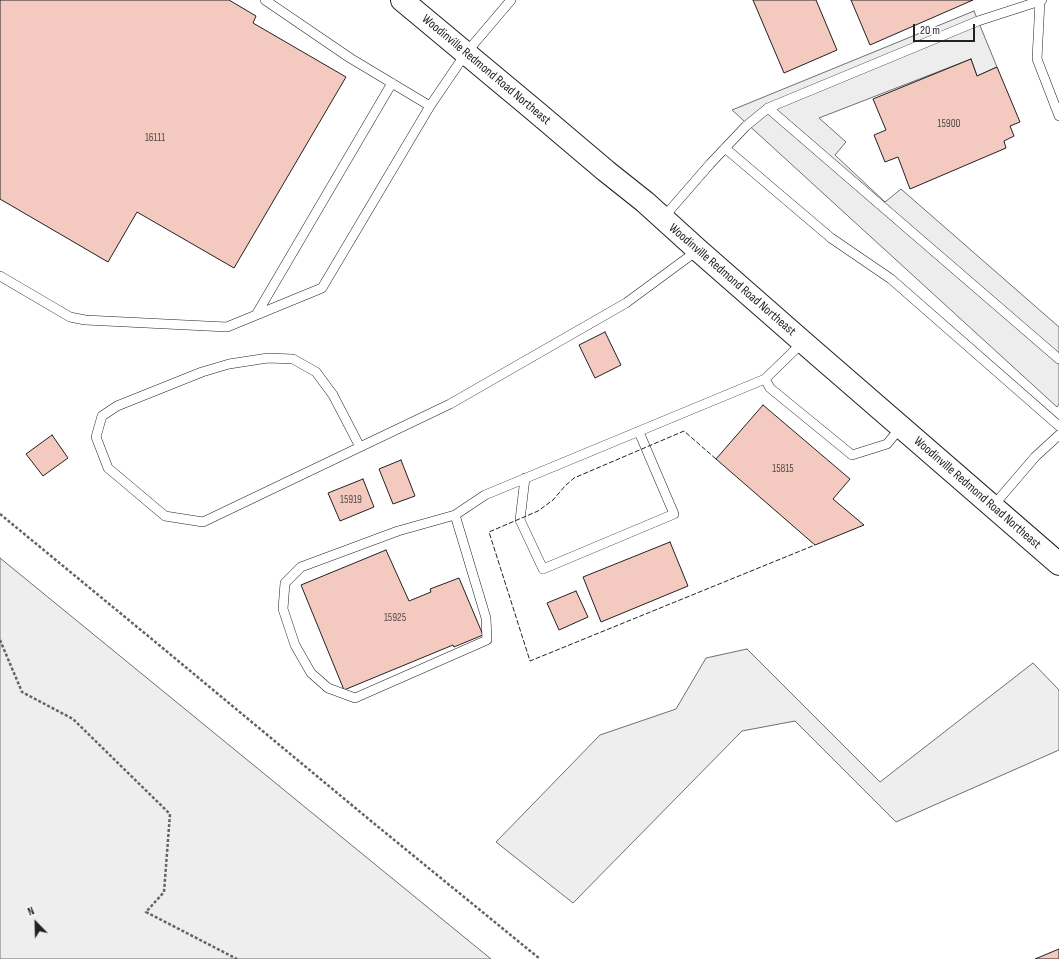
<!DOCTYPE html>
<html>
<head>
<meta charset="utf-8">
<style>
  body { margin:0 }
  #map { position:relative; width:1059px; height:959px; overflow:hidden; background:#fff; font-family:"Sofia Sans Condensed",sans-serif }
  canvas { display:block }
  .north { position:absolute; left:16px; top:903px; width:40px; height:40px; -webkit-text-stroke:3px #fff; paint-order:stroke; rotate:337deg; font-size:11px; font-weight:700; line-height:16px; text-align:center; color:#222 }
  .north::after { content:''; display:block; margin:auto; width:14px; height:18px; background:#222; clip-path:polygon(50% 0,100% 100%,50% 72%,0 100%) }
  .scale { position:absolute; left:913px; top:24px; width:62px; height:18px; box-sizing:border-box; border:2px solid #222; border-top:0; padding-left:5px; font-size:12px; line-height:14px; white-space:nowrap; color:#222; -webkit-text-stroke:3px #fff; paint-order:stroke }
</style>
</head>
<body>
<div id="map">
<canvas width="1059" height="959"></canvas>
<div class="north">N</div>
<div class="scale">20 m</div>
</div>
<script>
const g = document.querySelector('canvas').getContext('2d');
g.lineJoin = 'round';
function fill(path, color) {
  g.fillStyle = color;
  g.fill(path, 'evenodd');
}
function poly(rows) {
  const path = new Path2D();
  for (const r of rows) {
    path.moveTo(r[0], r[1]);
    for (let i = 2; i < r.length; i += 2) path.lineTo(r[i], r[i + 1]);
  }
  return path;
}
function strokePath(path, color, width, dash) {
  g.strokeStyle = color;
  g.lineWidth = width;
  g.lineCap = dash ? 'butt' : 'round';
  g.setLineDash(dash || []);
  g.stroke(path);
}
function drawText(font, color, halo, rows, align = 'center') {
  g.font = font + ' "Sofia Sans Condensed",sans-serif';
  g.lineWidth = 3;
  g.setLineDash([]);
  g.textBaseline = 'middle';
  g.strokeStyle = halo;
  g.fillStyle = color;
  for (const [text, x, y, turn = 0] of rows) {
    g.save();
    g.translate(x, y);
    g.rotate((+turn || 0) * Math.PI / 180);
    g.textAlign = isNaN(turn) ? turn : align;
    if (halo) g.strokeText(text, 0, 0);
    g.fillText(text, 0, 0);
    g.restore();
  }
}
const green = poly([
  [0,558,491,959,0,959,0,558],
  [747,649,880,782,1033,663,1059,690,1059,750,896,822,795,721,742,731,573,903,496,842,600,735,676,709,706,658,747,649]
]);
const parking = poly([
  [974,11,997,67,977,76,971,59,819,118,846,142,835,155,885,202,901,189,1059,327,1059,404,1057,407,732,110,974,11]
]);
const building = poly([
  [0,0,229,0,256,16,253,23,346,77,234,268,137,212,108,262,0,199,0,0],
  [753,0,816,0,837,50,784,73,753,0],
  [851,0,973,0,870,45,851,0],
  [971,59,977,76,997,67,1020,122,1010,126,1014,136,1004,141,1006,148,910,189,898,157,885,162,874,135,886,130,873,99,971,59],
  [605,332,621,365,595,378,579,345,605,332],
  [763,405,850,479,833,499,864,525,815,545,716,459,763,405],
  [52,435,68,458,43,476,26,454,52,435],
  [401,460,415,496,393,504,379,469,401,460],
  [363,479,374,507,340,521,328,493,363,479],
  [670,542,688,586,601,622,583,577,670,542],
  [386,550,409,601,431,592,430,589,459,578,483,635,454,647,453,645,344,690,301,585,386,550],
  [576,591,588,617,559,630,547,603,576,591],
  [1059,949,1059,959,1035,959,1059,949]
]);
const path = poly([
  [0,514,159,645,371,821,540,959],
  [0,640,22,692,73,719,170,814,164,892,146,912,237,959]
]);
const lane = poly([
  [265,0,350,58,430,106],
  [1042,0,1040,1,1037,59,1059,116],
  [768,108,1059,359],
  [725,148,831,238,891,279,1059,426],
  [663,218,710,164,746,126,768,108,978,21,1040,1,1039,0],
  [0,276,70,317,85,320,227,327,322,288,430,106,466,53,511,0],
  [256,315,392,83],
  [765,379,770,388,852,455,887,444,901,427],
  [360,447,333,395,316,372,293,359,268,358,229,364,202,372,117,406,102,416,96,437,108,468,165,516,203,522,360,447,450,404,626,303,698,250],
  [525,478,520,520,543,569,674,514,639,432],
  [993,506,1035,457,1059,435],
  [455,515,398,531,301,567,285,583,283,609,295,645,311,673,328,688,355,698,487,640,486,618,455,515,485,495,765,379,803,342]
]);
const primary = poly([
  [402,0,534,110,606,171,645,202,698,250,803,342,1059,564]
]);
const fence = poly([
  [716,459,684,431,574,478,565,486,553,500,538,511,489,532,530,661,815,545]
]);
const numberNames = [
  ["15900",949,124],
  ["16111",155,138],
  ["15815",783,469],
  ["15919",351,500],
  ["15925",395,618]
];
const streetNames = [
  ["Woodinville Redmond Road Northeast",486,70,40],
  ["Woodinville Redmond Road Northeast",732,280,41],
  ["Woodinville Redmond Road Northeast",977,493,41]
];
fill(green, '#eee');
strokePath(green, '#6f6f6f', 1);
fill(parking, '#ededed');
strokePath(parking, '#6f6f6f', 1);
fill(building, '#f3c9c0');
strokePath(building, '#222', 1);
strokePath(lane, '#222', 10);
strokePath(primary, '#222', 24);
strokePath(path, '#646464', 2.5, [3, 2]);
strokePath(lane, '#fff', 9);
strokePath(primary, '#fff', 22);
strokePath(fence, '#222', 1, [5, 2]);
drawText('11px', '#564c4a', null, numberNames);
drawText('13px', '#222', '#fff', streetNames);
</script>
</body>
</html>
